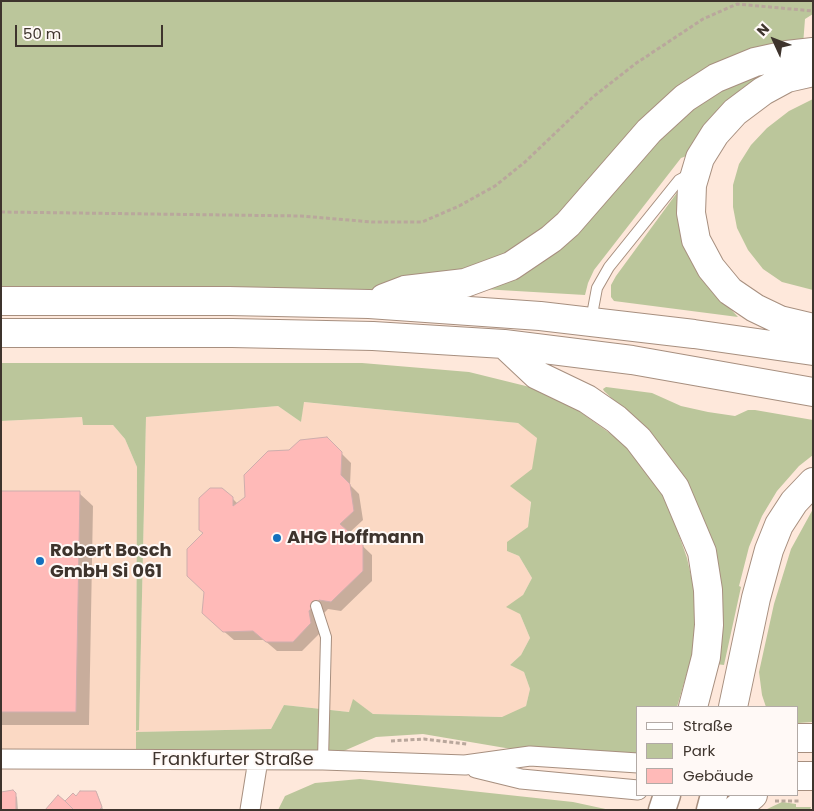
<!DOCTYPE html>
<html>
<head>
<meta charset="utf-8">
<style>
  body { margin:0 }
  #map { position:relative; width:814px; height:811px; overflow:hidden; background:#fee8db; font-family:Poppins,sans-serif }
  canvas { display:block }
  .frame { position:absolute; inset:0; border:2px solid #3e342d; pointer-events:none }
  .legend { position:absolute; left:636px; top:706px; width:162px; height:90px; box-sizing:border-box; background:#fff9f6; border:1px solid #b2aaa6; margin:0; padding:6px 9px; list-style:none; font-size:15px; color:#3e342d }
  .legend li { display:flex; align-items:center; gap:10px; height:25px }
  .legend b { width:25px; border:1px solid #b2aaa6 }
  .north { position:absolute; left:749px; top:15px; width:50px; height:50px; -webkit-text-stroke:4px #fff9f6; paint-order:stroke; rotate:313deg; font-size:14px; font-weight:700; line-height:20px; text-align:center; color:#3e342d }
  .north::after { content:''; display:block; margin:auto; width:18px; height:22px; background:#3e342d; clip-path:polygon(50% 0,100% 100%,50% 72%,0 100%) }
  .scale { position:absolute; left:15px; top:25px; width:148px; height:22px; box-sizing:border-box; border:2px solid #3e342d; border-top:0; padding-left:6px; font-size:15px; line-height:18px; white-space:nowrap; color:#3e342d; -webkit-text-stroke:4px #fff9f6; paint-order:stroke }
</style>
</head>
<body>
<div id="map">
<canvas width="814" height="811"></canvas>
<div class="frame"></div>
<ul class="legend">
<li><b style="height:6px;background:#fff"></b>Straße</li>
<li><b style="height:14px;background:#bbc69b"></b>Park</li>
<li><b style="height:14px;background:#ffbab8"></b>Gebäude</li>
</ul>
<div class="north">N</div>
<div class="scale">50 m</div>
</div>
<script>
const g = document.querySelector('canvas').getContext('2d');
g.lineJoin = 'round';
function fill(path, color) {
  g.fillStyle = color;
  g.fill(path, 'evenodd');
}
function poly(rows) {
  const path = new Path2D();
  for (const r of rows) {
    path.moveTo(r[0], r[1]);
    for (let i = 2; i < r.length; i += 2) path.lineTo(r[i], r[i + 1]);
  }
  return path;
}
function strokePath(path, color, width, dash) {
  g.strokeStyle = color;
  g.lineWidth = width;
  g.lineCap = dash ? 'butt' : 'round';
  g.setLineDash(dash || []);
  g.stroke(path);
}
function drawText(font, color, halo, rows, align = 'center') {
  g.font = font + ' Poppins,sans-serif';
  g.lineWidth = 4;
  g.setLineDash([]);
  g.textBaseline = 'middle';
  g.strokeStyle = halo;
  g.fillStyle = color;
  for (const [text, x, y, turn = 0] of rows) {
    g.save();
    g.translate(x, y);
    g.rotate((+turn || 0) * Math.PI / 180);
    g.textAlign = isNaN(turn) ? turn : align;
    if (halo) g.strokeText(text, 0, 0);
    g.fillText(text, 0, 0);
    g.restore();
  }
}
const built = poly([
  [303,402,518,423,537,437,528,527,517,537,507,551,519,556,532,578,523,595,520,614,530,638,521,655,510,665,524,672,530,689,526,706,505,717,373,714,353,700,350,712,284,705,271,729,136,732,136,759,1,759,1,421,82,417,83,425,113,425,125,439,137,467,136,731,139,730,146,417,278,406,301,422]
]);
const green = poly([
  [1,1,813,1,813,14,805,19,803,45,736,69,551,239,405,290,1,302],
  [764,70,762,75,741,89,708,120,694,144,692,154,681,158,594,270,588,283,585,295,482,289,690,105],
  [813,99,813,290,782,282,763,269,748,250,737,228,733,207,733,185,739,164,751,145,767,128,789,111],
  [679,190,726,304,738,317,614,301,611,297,611,285,616,276],
  [1,363,362,363,469,372,554,393,622,442,666,498,687,558,696,598,693,652,677,707,638,707,638,754,529,752,423,734,376,737,323,760,136,759,136,732,271,729,284,705,349,712,353,699,373,714,502,717,526,706,530,689,524,672,510,665,521,655,530,638,520,614,506,607,523,595,532,578,519,556,507,551,507,542,528,527,531,502,510,486,532,469,537,438,518,423,304,402,301,422,278,406,146,417,139,730,136,731,137,467,125,439,113,425,83,425,82,417,1,421],
  [606,387,652,393,681,406,708,412,735,416,748,410,755,410,813,420,813,455,799,466,777,491,762,516,749,547,739,586,741,587,724,665,716,664,722,635,722,614,718,567,711,536,709,536,637,422,604,391,603,389],
  [813,509,813,722,798,723,798,707,766,707,762,695,759,672,774,604,791,549],
  [360,779,573,802,610,810,278,810,285,796,315,783],
  [782,802,796,804,796,807,811,807,810,810,765,810]
]);
const shadow = poly([
  [326,438,351,463,350,485,359,494,363,520,349,533,372,555,372,581,341,611,328,609,317,620,320,633,302,651,277,651,264,640,234,640,213,622,205,592,204,533,232,498,238,504,246,498,289,451],
  [1,492,79,493,93,506,89,725,1,725],
  [12,792,17,797,18,810,1,810],
  [81,793,97,793,103,809,47,810,76,798]
]);
const building = poly([
  [327,437,342,452,341,475,350,484,354,511,340,524,363,544,363,571,331,602,319,600,309,611,311,623,293,642,266,642,253,631,223,632,202,613,204,592,187,576,187,549,203,533,199,530,199,498,210,488,222,488,233,497,233,506,245,497,244,475,268,451,289,450,300,440,327,437],
  [1,491,80,491,76,712,1,712,1,491],
  [13,790,16,793,16,810,1,810,1,792,13,790],
  [80,791,96,791,102,807,99,810,74,810,65,801,73,793,76,796,80,791],
  [58,795,65,801,74,810,45,810,58,795]
]);
const path = poly([
  [1,212,301,216,372,222,422,222,459,206,495,186,525,162,593,97,635,64,703,19,737,4,813,11],
  [391,741,424,739,467,744],
  [775,801,799,801]
]);
const service = poly([
  [591,320,597,288,609,267,679,180,690,174],
  [316,606,326,637,323,760]
]);
const minor = poly([
  [1,759,323,760,465,765,530,756,638,763],
  [476,768,521,779,638,790],
  [250,810,258,760]
]);
const secondary = poly([
  [662,810,667,795],
  [710,810,714,795]
]);
const primary = poly([
  [733,707,756,598,769,550,779,525,794,502,813,482],
  [798,738,813,738],
  [798,776,813,776],
  [735,810,753,795]
]);
const trunk = poly([
  [813,72,787,78,763,91,735,112,715,134,700,158,692,185,691,213,696,240,711,268,730,291,755,308,780,320,813,328],
  [384,298,405,290,465,283,511,266,551,239,568,224,649,131,685,98,716,78,755,62,787,55,813,52],
  [1,301,229,301,369,304,540,316,694,334,813,351],
  [1,333,232,333,373,336,504,344,632,360,813,392],
  [504,344,537,375,587,399,616,419,638,439,675,488,702,552,708,590,709,625,706,657,693,707]
]);
const markers = [
  [277,538,5,"#1470bd"],
  [40,561,5,"#1470bd"]
];
const poiNames = [
  ["AHG Hoffmann",287,538],
  ["Robert Bosch",50,551],
  ["GmbH Si 061",50,572]
];
const streetNames = [
  ["Frankfurter Straße",233,760]
];
fill(built, '#fbd9c4');
fill(green, '#bbc69b');
fill(shadow, '#0003');
fill(building, '#ffbab8');
strokePath(building, '#ceaead', 1);
strokePath(service, '#a78f7f', 12);
strokePath(minor, '#a78f7f', 21);
strokePath(secondary, '#a78f7f', 29);
strokePath(primary, '#a78f7f', 30);
strokePath(trunk, '#a78f7f', 30);
strokePath(path, '#b9a79c', 3, [4, 2.5]);
strokePath(service, '#fff', 10);
strokePath(minor, '#fff', 19);
strokePath(secondary, '#fff', 26);
strokePath(primary, '#fff', 28);
strokePath(trunk, '#fff', 28);
for (const [x, y, r, color] of markers) {
  const dot = new Path2D();
  dot.arc(x, y, r, 0, 2 * Math.PI);
  g.fillStyle = color;
  g.fill(dot);
  strokePath(dot, '#fff9f6', 2);
}
drawText('bold 18px', '#3e342d', '#fff9f6', poiNames, 'left');
drawText('18px', '#3e342d', '#fff9f6', streetNames);
</script>
</body>
</html>
